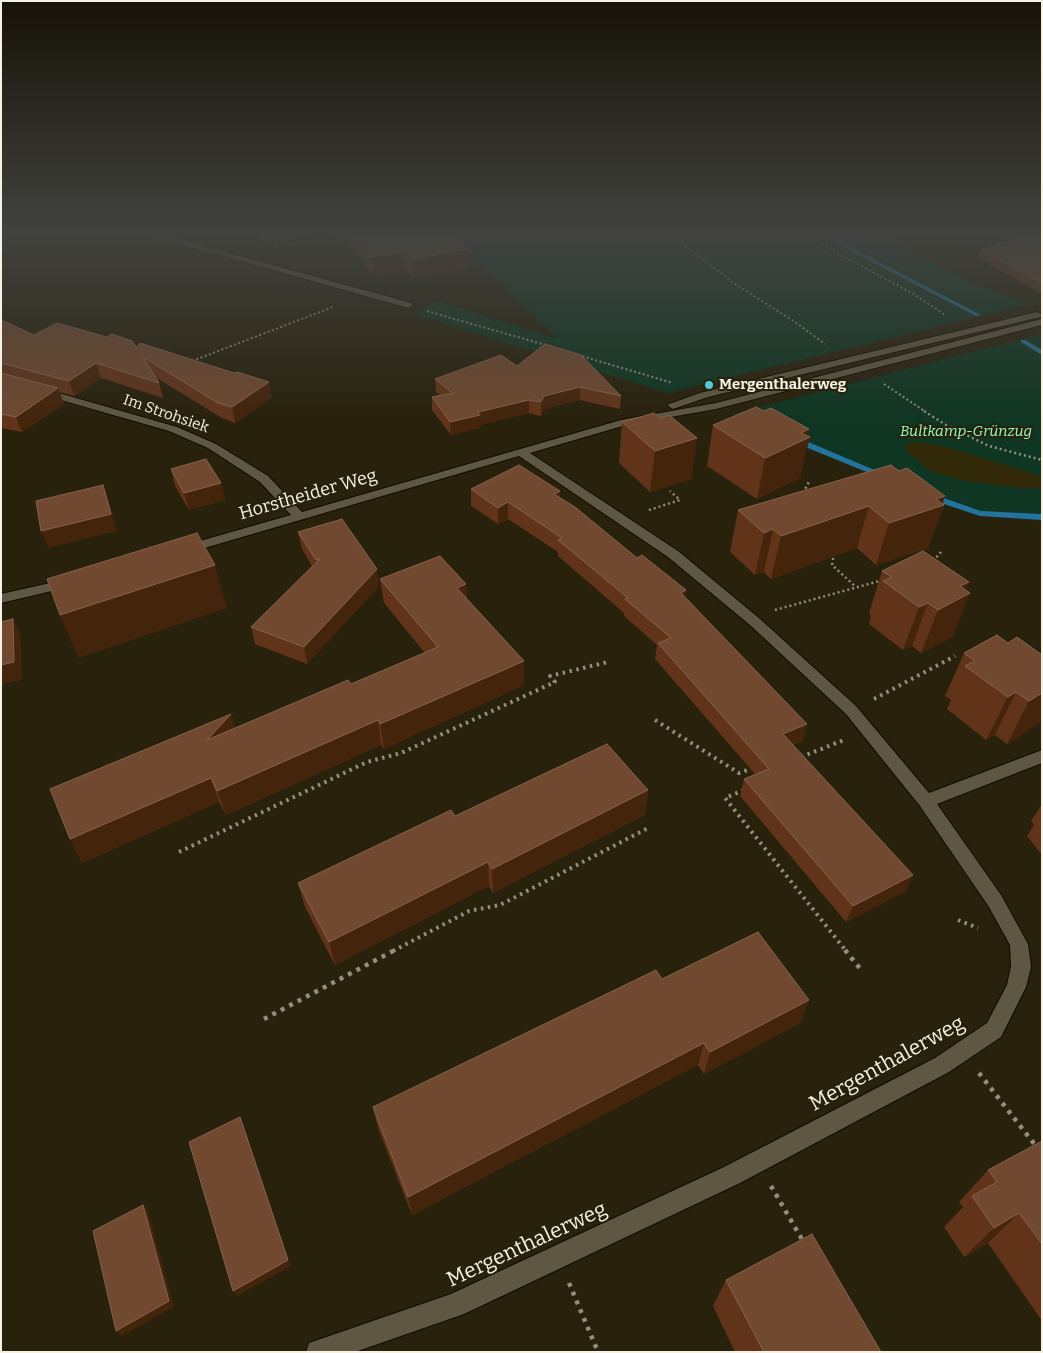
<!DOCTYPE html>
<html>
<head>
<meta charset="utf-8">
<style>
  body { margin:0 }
  #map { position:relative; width:1043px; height:1353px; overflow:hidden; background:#28210c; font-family:Bitter,serif }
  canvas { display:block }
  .frame { position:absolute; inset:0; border:2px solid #f5f1e4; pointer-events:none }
</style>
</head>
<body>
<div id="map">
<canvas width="1043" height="1353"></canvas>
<div class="frame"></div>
</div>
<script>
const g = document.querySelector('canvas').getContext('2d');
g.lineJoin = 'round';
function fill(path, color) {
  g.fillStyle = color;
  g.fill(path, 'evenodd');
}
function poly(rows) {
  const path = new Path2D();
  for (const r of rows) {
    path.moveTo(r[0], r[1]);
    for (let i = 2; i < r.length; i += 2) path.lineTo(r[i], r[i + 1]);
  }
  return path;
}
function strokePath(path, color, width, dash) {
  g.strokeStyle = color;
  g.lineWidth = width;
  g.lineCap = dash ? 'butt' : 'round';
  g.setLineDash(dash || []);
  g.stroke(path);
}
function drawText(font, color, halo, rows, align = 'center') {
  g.font = font + ' Bitter,serif';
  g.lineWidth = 4;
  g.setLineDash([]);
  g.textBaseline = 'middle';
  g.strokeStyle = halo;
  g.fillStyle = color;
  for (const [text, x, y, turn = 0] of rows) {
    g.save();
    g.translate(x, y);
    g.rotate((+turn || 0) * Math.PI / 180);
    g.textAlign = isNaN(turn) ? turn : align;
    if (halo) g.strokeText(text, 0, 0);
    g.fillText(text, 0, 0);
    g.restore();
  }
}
const green = poly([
  [452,234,891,234,935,264,968,281,1028,304,668,393,417,315,432,302,438,301,558,339],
  [1042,334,1042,521,982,515,933,500,854,465,738,418,733,414]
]);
const sand = poly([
  [907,442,918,442,950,448,1026,471,1042,477,1042,488,1020,488,966,481,932,472,906,451]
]);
const stream = poly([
  [829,234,835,234,844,242,864,254,981,315,976,316,860,256,840,244,829,234],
  [1021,340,1025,340,1042,350,1042,355,1021,342,1021,340],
  [793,438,799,438,886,475,882,477,879,477,793,442,793,438],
  [929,495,935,495,981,511,1042,514,1042,520,980,516,929,499,929,495]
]);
const pathFar3 = poly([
  [678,234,683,244,732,282,795,322,825,344],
  [812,234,830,249,915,295,945,315],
  [276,246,323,239],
  [427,311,549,346],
  [578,355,673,383],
  [192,361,333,307],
  [884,384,926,412]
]);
const pathFar2 = poly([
  [924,411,946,425,989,446,1042,460],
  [803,493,810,480],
  [649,510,680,500,670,491],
  [834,553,832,565,856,587],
  [933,561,941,552],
  [775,610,883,580]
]);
const pathFar1 = poly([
  [874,699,955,656],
  [655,720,739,773,753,768],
  [801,757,844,740],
  [744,790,725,798,846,951],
  [179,852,367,762,401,753,555,682,550,676,608,662],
  [958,920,978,928],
  [393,951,469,911,500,905,650,827]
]);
const path = poly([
  [845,950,862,971],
  [264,1019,395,950],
  [979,1073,1042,1154],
  [771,1186,803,1241],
  [569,1283,598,1352]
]);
const minor = poly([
  [145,234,159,234,411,303,413,305,408,308,405,307,145,234],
  [1037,312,1042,315,1040,317,708,397,673,409,668,406,669,404,700,393,1037,312],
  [1042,319,1042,325,716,409,626,425,530,453,678,551,760,619,856,706,929,793,1042,750,1042,763,937,804,1001,895,1028,944,1031,967,1026,987,1001,1037,949,1072,740,1183,464,1314,355,1352,306,1352,309,1343,451,1294,724,1167,935,1058,987,1023,1007,985,1011,967,1010,945,989,907,920,806,846,714,750,625,668,557,519,456,184,554,179,553,177,550,179,547,291,515,260,482,208,448,169,431,40,394,39,392,40,390,48,390,177,427,216,444,268,476,302,512,621,420,716,403,1042,319],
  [68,579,73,580,75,583,73,586,1,603,1,594,68,579]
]);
const wall = poly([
  [256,234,297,234,298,239,264,245],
  [332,234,455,234,469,268,413,278,407,271,374,276,344,237,336,239],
  [996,234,1042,234,1042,294,978,258,981,249,994,246,995,244,1008,241],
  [1,320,34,335,137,348,272,397,235,423,222,418,155,377,159,383,163,398,101,378,74,396,60,392,64,404,22,432,1,428],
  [517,366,621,396,620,409,580,400,544,409,541,416,529,413,480,425,480,428,451,435,432,410,432,397,440,395,436,392,435,379],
  [764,411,807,436,800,478,757,499,707,466,713,425],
  [660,418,697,438,691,479,650,492,619,463,622,422],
  [171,469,221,483,225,500,189,510,175,486],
  [471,489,560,491,560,498,685,597,807,724,802,741,793,745,906,891,846,922,740,796,744,779,755,774,655,659,657,645,624,616,624,613,558,556,558,552,508,519,498,524,471,506],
  [942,504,944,505,928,548,876,565,857,548,771,579,764,572,755,575,730,552,738,510],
  [298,532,379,586,307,664,255,644,251,627,312,566,302,549],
  [882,571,966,590,953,636,921,653,912,646,903,650,869,624,871,616,869,613],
  [380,579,466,584,467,598,524,685,384,749,381,745,226,815,219,802,82,863,70,839,231,714,235,728,351,684,425,653,384,603],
  [1008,643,1039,723,1007,744,995,735,986,740,947,709,951,700,945,696,964,653],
  [648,790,645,815,493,893,489,886,335,965,305,907,298,883,455,816],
  [1042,804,1042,855,1027,836,1034,825,1031,821],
  [662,979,809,1000,800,1023,704,1074,698,1065,412,1215,378,1128,373,1107],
  [1042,1141,1042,1321,988,1243,964,1257,944,1227,963,1207,959,1202,988,1170],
  [726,1280,881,1352,735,1352,713,1306]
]);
const shadedWall = poly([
  [262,234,297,234,298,239,264,245],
  [335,234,344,234,344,237,336,239],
  [468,249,469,268,413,278,412,259],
  [405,251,407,271,374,276,372,257],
  [96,363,101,378,74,396,69,381],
  [269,382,272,397,235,423,232,407],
  [580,387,580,400,544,409,541,416,541,402,544,396],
  [58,388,64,404,22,432,16,417],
  [529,400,529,413,480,425,480,428,451,435,450,422,478,412],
  [809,429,807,439,810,437,800,478,757,499,765,458,801,433],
  [697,438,691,479,650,492,655,451],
  [221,483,225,500,189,510,184,493],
  [103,485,109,502,117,531,48,548,41,531],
  [560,491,560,507,554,494],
  [945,496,942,506,944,505,928,548,876,565,889,523,936,499],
  [508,502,508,519,498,524,498,508],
  [869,506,857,548,771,579,781,536],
  [773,529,764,572,755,575,764,533],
  [215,565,227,608,78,658,60,615],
  [377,569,379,586,307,664,304,647],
  [969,582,963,597,970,593,953,636,921,653,938,610,960,586],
  [466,584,468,608,457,588],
  [686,590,684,607,681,593],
  [928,603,912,646,903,650,919,607],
  [13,619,21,636,22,680,1,685,1,665],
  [524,661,524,685,384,749,380,724],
  [1042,688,1042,718,1039,723,1007,744,1029,701],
  [1016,692,995,735,986,740,1008,697],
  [231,714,238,739,207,740],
  [378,720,381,745,226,815,217,791],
  [807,724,802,741,779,751,783,734],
  [211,778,219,802,82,863,70,839],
  [648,790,645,815,493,893,492,869],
  [488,862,489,886,335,965,329,942],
  [913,875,906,891,846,922,853,906],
  [809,1000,800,1023,704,1074,710,1052],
  [704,1043,698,1065,412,1215,408,1197],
  [240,1117,243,1124,291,1266,237,1296,233,1291],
  [143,1205,148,1211,174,1307,122,1336,116,1331],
  [1019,1213,988,1243,964,1257,994,1228]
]);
const building = poly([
  [355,234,455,234,468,249,412,259,405,251,372,257,355,234],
  [1014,234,1042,234,1042,283,981,249,998,246,995,244,1022,239,1014,234],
  [1,320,34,335,57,323,107,337,112,334,132,341,137,348,140,343,234,373,237,372,269,382,232,407,218,403,143,357,159,383,96,363,69,381,1,363,1,320],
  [545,344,581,355,621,396,580,387,544,396,541,402,529,400,478,412,477,411,480,415,450,422,432,397,453,393,435,379,501,355,517,366,545,344],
  [1,373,58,388,16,417,1,414,1,373],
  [756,407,764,411,771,408,809,429,801,433,810,437,765,458,713,425,756,407],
  [654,413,660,418,669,415,697,438,655,451,622,422,654,413],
  [206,459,221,483,184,493,171,469,206,459],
  [519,465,560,491,554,494,575,507,637,558,642,555,686,590,681,593,807,724,783,734,913,875,853,906,744,779,769,769,658,643,671,638,625,599,628,598,558,540,562,538,508,502,498,508,471,489,519,465],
  [891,465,899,471,907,468,945,496,936,499,944,505,889,523,869,506,781,536,773,529,764,533,738,510,891,465],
  [103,485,111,514,41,531,36,501,103,485],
  [342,519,377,569,304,647,251,627,320,559,316,560,298,532,342,519],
  [197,533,215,565,60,615,47,579,197,533],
  [923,551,969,582,960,586,970,593,938,610,928,603,919,607,883,581,892,577,882,571,923,551],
  [440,556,466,584,457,588,524,661,380,724,378,720,217,791,211,778,70,839,50,789,231,714,207,740,348,680,351,684,438,647,380,579,440,556],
  [13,619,14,662,1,665,1,622,13,619],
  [997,635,1008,643,1017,637,1042,655,1042,693,1029,701,1016,692,1008,697,965,666,975,661,964,653,997,635],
  [607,744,648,790,492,869,488,862,329,942,298,883,451,810,455,816,607,744],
  [758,932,809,1000,710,1052,704,1043,408,1197,373,1107,656,970,662,979,758,932],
  [240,1117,288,1260,233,1291,189,1142,240,1117],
  [1042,1141,1042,1244,1019,1213,994,1228,972,1196,997,1182,988,1170,1042,1141],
  [143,1205,169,1301,116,1331,93,1231,143,1205],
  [812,1234,881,1352,764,1352,726,1280,812,1234]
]);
const markers = [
  [709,385,5,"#53cadc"]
];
const farPoinames = [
  ["Mergenthalerweg",719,385]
];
const farStreetnames = [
  ["Im Strohsiek",166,414,19]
];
const farParknames = [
  ["Bultkamp-Grünzug",966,432]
];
const streetNames = [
  ["Horstheider Weg",308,495,-16]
];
const nearStreetnames = [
  ["Mergenthalerweg",887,1064,-29],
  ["Mergenthalerweg",527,1245,-25]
];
fill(green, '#0f3622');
fill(sand, '#312907');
fill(stream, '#24729e');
strokePath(minor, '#110b00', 2);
strokePath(pathFar3, '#938e7d', 2, [2, 2.5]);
strokePath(pathFar2, '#938e7d', 2.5, [2, 3]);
strokePath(pathFar1, '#938e7d', 4, [2.5, 4.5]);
strokePath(path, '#938e7d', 4.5, [4, 5.5]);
fill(minor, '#5f5741');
fill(wall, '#61341a');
fill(shadedWall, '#44240b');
fill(building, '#714930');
strokePath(building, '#86634c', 1);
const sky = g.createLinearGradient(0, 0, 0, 423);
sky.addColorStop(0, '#161207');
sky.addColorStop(0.55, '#424340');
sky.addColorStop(1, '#42434000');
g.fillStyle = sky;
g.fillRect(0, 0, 1043, 423);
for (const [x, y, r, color] of markers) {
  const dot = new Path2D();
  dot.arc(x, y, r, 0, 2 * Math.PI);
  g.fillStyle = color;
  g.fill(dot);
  strokePath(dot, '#28210c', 2);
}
drawText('bold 15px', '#f5f1e4', '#28210c', farPoinames, 'left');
drawText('15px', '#f5f1e4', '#28210c', farStreetnames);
drawText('italic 15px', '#91fcc0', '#28210c', farParknames);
drawText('18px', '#f5f1e4', '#28210c', streetNames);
drawText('21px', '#f5f1e4', '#28210c', nearStreetnames);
</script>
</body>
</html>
